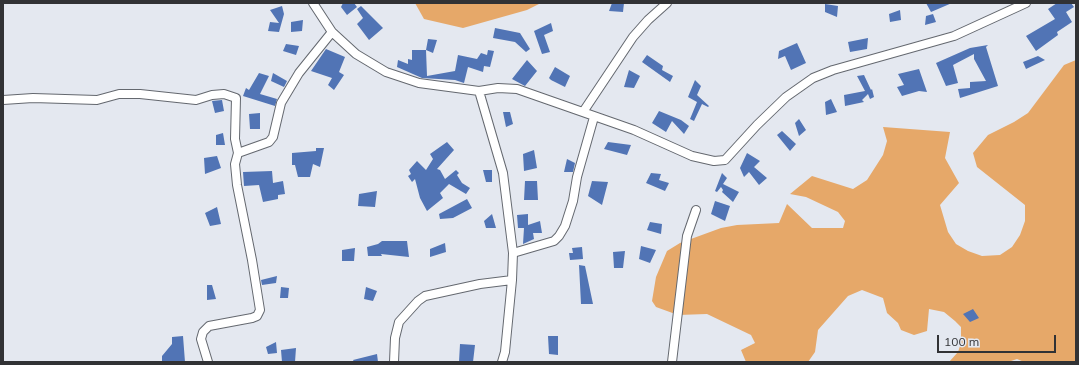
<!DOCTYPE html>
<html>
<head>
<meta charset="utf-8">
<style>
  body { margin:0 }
  #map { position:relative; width:1079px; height:365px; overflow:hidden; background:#e4e8f0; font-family:Mulish,sans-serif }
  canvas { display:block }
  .frame { position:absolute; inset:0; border:4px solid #313235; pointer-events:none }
  .scale { position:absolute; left:937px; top:335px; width:119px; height:18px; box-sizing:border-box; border:2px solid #313235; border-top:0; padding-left:5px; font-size:12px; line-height:14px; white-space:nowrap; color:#313235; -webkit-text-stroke:3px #e4e8f0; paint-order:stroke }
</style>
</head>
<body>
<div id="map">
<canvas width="1079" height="365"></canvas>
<div class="frame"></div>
<div class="scale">100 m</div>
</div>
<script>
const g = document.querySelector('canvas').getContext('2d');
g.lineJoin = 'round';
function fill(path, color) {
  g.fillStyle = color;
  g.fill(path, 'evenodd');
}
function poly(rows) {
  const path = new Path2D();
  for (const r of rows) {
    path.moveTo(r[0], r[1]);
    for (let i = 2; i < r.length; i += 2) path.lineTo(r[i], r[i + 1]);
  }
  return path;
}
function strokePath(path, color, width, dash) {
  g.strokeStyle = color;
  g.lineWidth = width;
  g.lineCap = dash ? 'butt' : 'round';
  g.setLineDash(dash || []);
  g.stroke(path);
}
const forest = poly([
  [415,3,541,3,527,10,463,28,424,19],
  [1076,60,1076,362,1024,362,1017,359,1008,362,949,362,958,352,961,343,961,327,955,321,944,312,929,309,927,331,914,335,901,330,898,323,887,313,883,298,862,290,848,296,818,330,815,352,808,362,746,362,741,350,755,343,751,335,707,314,678,315,656,307,652,301,656,277,667,251,680,243,721,228,737,225,779,223,787,204,812,228,843,228,845,221,838,212,806,197,790,194,812,176,853,189,867,180,883,155,887,141,883,127,950,132,945,158,959,183,940,205,948,232,956,244,968,251,982,256,1000,255,1012,247,1020,235,1025,221,1025,205,977,167,973,153,988,135,1014,122,1028,113,1064,65]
]);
const building = poly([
  [343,3,354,3,357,7,347,15,341,7],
  [612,3,624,3,623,12,609,11],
  [926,3,952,3,931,12],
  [1057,3,1071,3,1074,7,1066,12,1072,22,1057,32,1058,35,1036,51,1026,36,1055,19,1048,9],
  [825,4,838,6,837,17,825,12],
  [282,6,284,14,279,32,268,31,270,22,279,23,270,10],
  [361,6,383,28,369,40,357,24,363,18,357,9],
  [900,10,901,20,890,22,889,14],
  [933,14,936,22,925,25,926,16],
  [303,20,302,31,291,32,291,22],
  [551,23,553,31,544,35,550,52,542,54,534,31],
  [495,28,520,33,530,49,526,52,515,42,493,38],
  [868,38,867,49,850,52,848,42],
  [428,39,437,40,433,53,426,50],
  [797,43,806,63,791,70,785,56,778,59,779,51],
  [286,44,299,46,296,55,283,51],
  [988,45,986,47,998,86,960,98,958,89,970,88,970,82,986,81,974,59,974,54,953,65,958,83,946,86,936,63,970,48],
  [326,49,345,57,339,72,344,75,334,90,328,85,332,78,311,71],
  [412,50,426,50,427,76,455,71,458,55,477,59,481,53,487,55,488,50,494,51,490,67,484,66,483,72,468,67,464,83,455,80,422,78,397,67,398,60,408,64,408,59,412,60],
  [647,55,663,66,662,70,673,76,670,82,642,62],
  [1038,56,1045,60,1026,69,1023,62],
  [527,60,537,71,525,86,512,79],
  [555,67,570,76,565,87,551,80,549,78],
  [919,69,927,92,919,91,902,96,897,87,904,85,898,74],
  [629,70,640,76,634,88,624,87],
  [259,73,269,76,260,94,277,99,275,106,243,96,246,88,249,90],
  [273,73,287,81,284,87,271,81],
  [864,75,871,90,872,89,874,97,870,99,868,94,862,100,864,102,845,106,844,95,865,91,857,76],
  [695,80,701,86,697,95,709,106,708,107,702,104,694,121,690,119,697,102,688,97],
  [831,99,837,112,826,115,825,102],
  [222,100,224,111,215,113,212,101],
  [659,111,681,120,689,126,684,134,672,121,666,132,652,123],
  [503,112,510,112,513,124,506,127],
  [260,113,260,129,250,129,249,114],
  [799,119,806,130,799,136,795,123],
  [782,131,796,144,790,151,777,135],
  [223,133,225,145,216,145,216,135],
  [447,142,454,150,437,169,440,170,445,179,456,170,459,173,457,175,462,183,470,188,466,194,449,184,440,193,443,198,427,211,420,198,415,179,412,182,408,176,411,174,409,170,417,161,426,170,433,159,430,154],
  [608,142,631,145,627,155,604,149],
  [316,148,324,148,320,167,313,164,310,177,298,177,295,165,292,165,292,153,316,151],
  [534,150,537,168,524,171,523,154],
  [747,153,760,161,754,167,767,178,759,185,749,172,744,177,740,168],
  [217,156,221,168,205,174,204,158],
  [567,159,575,163,573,172,564,172],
  [483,170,492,170,492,182,486,182],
  [272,171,273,183,283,181,285,194,278,195,278,199,263,202,259,185,244,186,243,172],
  [651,173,661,174,659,180,669,183,665,191,646,183],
  [722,173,727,178,723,184,739,192,733,202,722,192,723,190,721,187,717,192,715,191],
  [525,181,537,181,538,200,524,200],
  [592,181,608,182,602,205,588,196],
  [377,191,375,207,358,206,359,194],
  [467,199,472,208,453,218,440,219,439,214],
  [715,201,730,206,725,221,711,214],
  [217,207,221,224,210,226,205,213],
  [492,214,496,228,486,228,484,221],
  [528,214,528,225,540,221,542,233,533,233,534,239,523,244,524,228,518,228,517,215],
  [650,222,662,224,661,234,647,230],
  [382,241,407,241,409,257,381,254,382,256,368,256,367,247,378,244],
  [445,243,446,252,430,257,430,249],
  [641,246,656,250,650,263,639,259],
  [582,247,583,259,570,260,569,253,573,253,572,248],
  [355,248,354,261,342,261,342,250],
  [625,251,623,268,614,268,613,252],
  [579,265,585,266,593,304,581,304],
  [277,276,276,283,262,285,261,280],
  [207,285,212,285,216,299,207,300],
  [281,287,289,288,288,298,280,298],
  [366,287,377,291,373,301,364,299],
  [973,309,979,318,970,322,963,314],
  [183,336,185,362,162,362,162,356,172,344,172,337],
  [548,336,558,336,558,355,549,354],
  [276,342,277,353,268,354,266,347],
  [460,344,475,345,473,362,459,362],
  [296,348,295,362,282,362,281,350],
  [377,354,378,362,354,362,353,360]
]);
const minor = poly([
  [313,3,332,32,356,54,386,72,419,83,479,91,498,88,517,89,634,130,692,156,714,161,725,160,757,125,786,97,813,78,833,70,954,36,1026,3],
  [479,91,503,173,513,253,512,280,505,352,502,362],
  [3,100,33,98,97,100,119,94,140,94,196,100,212,95,224,94,236,98,235,139,238,153,235,164,237,185,252,260,260,310,257,316,252,318,209,326,203,332,201,339,208,362],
  [583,112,633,37,648,20,667,3],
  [238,153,269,142,273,137,281,103,299,73,332,32],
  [513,253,554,241,559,236,565,226,573,201,577,177,594,117],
  [394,362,395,338,399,322,418,301,425,296,480,284,512,280],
  [672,362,687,236,696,210]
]);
fill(forest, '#e6a869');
fill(building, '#5174b5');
strokePath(minor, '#64686f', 10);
strokePath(minor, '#fff', 8);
</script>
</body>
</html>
